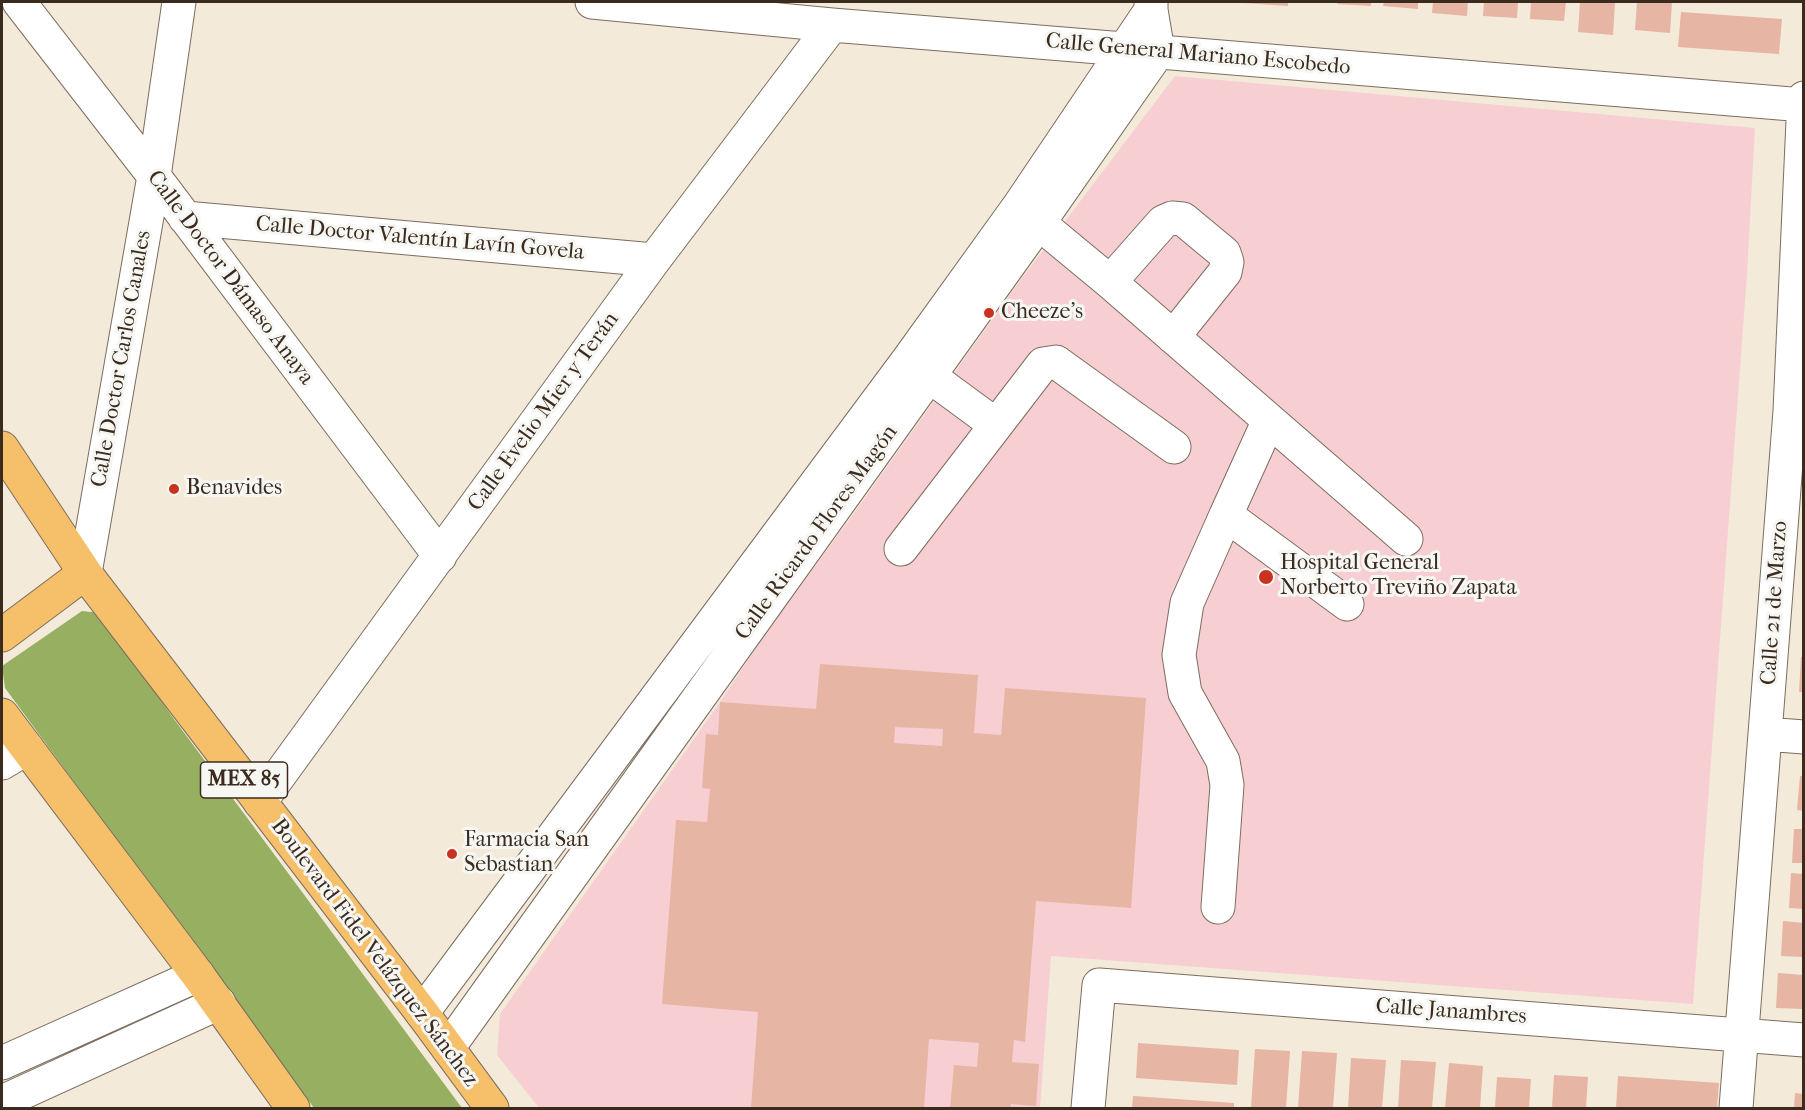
<!DOCTYPE html>
<html>
<head>
<meta charset="utf-8">
<style>
  body { margin:0 }
  #map { position:relative; width:1805px; height:1110px; overflow:hidden; background:#f4ead9; font-family:"IM FELL French Canon",serif }
  canvas { display:block }
  .frame { position:absolute; inset:0; border:3px solid #3b2a1e; pointer-events:none }
</style>
</head>
<body>
<div id="map">
<canvas width="1805" height="1110"></canvas>
<div class="frame"></div>
</div>
<script>
const g = document.querySelector('canvas').getContext('2d');
g.lineJoin = 'round';
function fill(path, color) {
  g.fillStyle = color;
  g.fill(path, 'evenodd');
}
function poly(rows) {
  const path = new Path2D();
  for (const r of rows) {
    path.moveTo(r[0], r[1]);
    for (let i = 2; i < r.length; i += 2) path.lineTo(r[i], r[i + 1]);
  }
  return path;
}
function strokePath(path, color, width, dash) {
  g.strokeStyle = color;
  g.lineWidth = width;
  g.lineCap = dash ? 'butt' : 'round';
  g.setLineDash(dash || []);
  g.stroke(path);
}
function drawText(font, color, halo, rows, align = 'center') {
  g.font = font + ' "IM FELL French Canon",serif';
  g.lineWidth = 6;
  g.setLineDash([]);
  g.textBaseline = 'middle';
  g.strokeStyle = halo;
  g.fillStyle = color;
  for (const [text, x, y, turn = 0] of rows) {
    g.save();
    g.translate(x, y);
    g.rotate((+turn || 0) * Math.PI / 180);
    g.textAlign = isNaN(turn) ? turn : align;
    if (halo) g.strokeText(text, 0, 0);
    g.fillText(text, 0, 0);
    g.restore();
  }
}
const built = poly([
  [1175,76,1755,128,1747,274,1693,1004,1051,956,1040,1108,539,1108,497,1055,500,1014,720,702,768,630,847,523,1016,286]
]);
const forest = poly([
  [82,611,101,613,171,715,462,1108,314,1108,5,688,2,666]
]);
const building = poly([
  [1243,2,1288,2,1288,6,1243,3],
  [1337,2,1371,2,1371,6,1337,4],
  [1384,2,1418,2,1418,9,1383,6],
  [1433,2,1468,2,1467,16,1432,13],
  [1484,2,1518,2,1517,18,1483,16],
  [1531,2,1566,2,1564,21,1530,19],
  [1580,2,1615,2,1613,35,1578,32],
  [1637,2,1672,2,1670,33,1635,30],
  [1681,12,1782,19,1779,54,1678,47],
  [1801,657,1804,657,1804,692,1799,692],
  [820,664,978,675,974,733,1001,735,1005,688,1146,698,1131,908,1036,901,1025,1042,1014,1040,1012,1062,1039,1064,1036,1106,1011,1104,1010,1108,950,1108,954,1065,977,1067,979,1043,929,1039,924,1108,751,1108,758,1012,662,1004,676,820,707,822,710,789,702,788,706,734,718,735,720,702,816,709],
  [895,727,943,729,942,746,894,743],
  [1800,776,1804,776,1804,811,1797,810],
  [1794,829,1804,829,1804,863,1792,863],
  [1791,873,1804,874,1804,909,1789,908],
  [1783,921,1804,923,1804,957,1781,956],
  [1778,973,1804,975,1804,1009,1776,1008],
  [1138,1043,1239,1050,1237,1085,1136,1078],
  [1255,1049,1290,1051,1286,1108,1251,1108],
  [1302,1051,1337,1053,1333,1108,1298,1108],
  [1351,1058,1386,1060,1382,1108,1348,1108],
  [1401,1060,1436,1062,1432,1108,1398,1108],
  [1449,1063,1483,1066,1480,1108,1445,1108],
  [1554,1075,1588,1077,1586,1108,1552,1108],
  [1618,1076,1719,1083,1717,1108,1616,1108],
  [1497,1077,1531,1079,1529,1108,1495,1108],
  [1795,1093,1804,1094,1804,1108,1794,1108],
  [1133,1096,1234,1103,1234,1108,1132,1108]
]);
const minor = poly([
  [19,2,154,176,440,556],
  [592,2,832,25,1804,105],
  [1023,210,1110,282,1406,539],
  [185,218,654,260],
  [1110,282,1163,222,1172,218,1183,219,1224,253,1227,262,1225,272,1173,337],
  [913,364,996,425],
  [1269,420,1226,515,1347,604],
  [901,549,1043,364,1056,362,1174,447],
  [85,573,154,176,179,2],
  [1765,734,1804,737],
  [2,763,27,748],
  [260,802,654,260,832,25],
  [1218,907,1227,785,1223,761,1185,693,1179,655,1187,603,1226,515],
  [422,1013,908,360,1019,206,1151,10],
  [448,1048,1038,224,1158,52,1151,10,1151,2],
  [2,1063,198,975],
  [2,1102,219,1003],
  [1088,1108,1099,985,1804,1040],
  [1736,1108,1790,411,1804,98]
]);
const major = poly([
  [2,448,85,573,422,1013,492,1108],
  [2,635,85,573],
  [2,715,198,975,293,1108]
]);
const markers = [
  [989,313,6,"#c8321e"],
  [174,489,6,"#c8321e"],
  [1266,577,8,"#c8321e"],
  [452,854,6,"#c8321e"]
];
const shields = [
  [244,780,87]
];
const shieldNames = [
  ["MEX 85",244,780]
];
const streetNames = [
  ["Calle General Mariano Escobedo",1198,55,5],
  ["Calle Doctor Valentín Lavín Govela",420,239,5],
  ["Calle Doctor Dámaso Anaya",230,278,53],
  ["Calle Doctor Carlos Canales",122,359,-80],
  ["Calle Evelio Mier y Terán",544,412,-54],
  ["Calle Ricardo Flores Magón",817,533,-54],
  ["Calle 21 de Marzo",1775,603,-86],
  ["Boulevard Fidel Velázquez Sánchez",374,953,53],
  ["Calle Janambres",1451,1012,4]
];
const poiNames = [
  ["Cheeze's",1001,313],
  ["Benavides",186,489],
  ["Hospital General",1280,564],
  ["Norberto Treviño Zapata",1280,589],
  ["Farmacia San",464,841],
  ["Sebastian",464,866]
];
fill(built, '#f7cfd2');
fill(forest, '#97af60');
fill(building, '#e6b5a3');
strokePath(minor, '#7c6d5f', 35);
strokePath(major, '#7c6d5f', 35);
strokePath(minor, '#fff', 33);
strokePath(major, '#f6c06b', 33);
for (const [x, y, r, color] of markers) {
  const dot = new Path2D();
  dot.arc(x, y, r, 0, 2 * Math.PI);
  g.fillStyle = color;
  g.fill(dot);
  strokePath(dot, '#f6f6f2', 2);
}
for (const [x, y, w] of shields) {
  const box = new Path2D();
  box.roundRect(x - w / 2, y - 18, w, 36, 4.5);
  g.fillStyle = '#f6f6f2';
  g.fill(box);
  strokePath(box, '#3b2a1e', 1.5);
}
drawText('bold 21px', '#3b2a1e', null, shieldNames);
drawText('22px', '#3b2a1e', '#f6f6f2', streetNames);
drawText('22px', '#3b2a1e', '#f6f6f2', poiNames, 'left');
</script>
</body>
</html>
